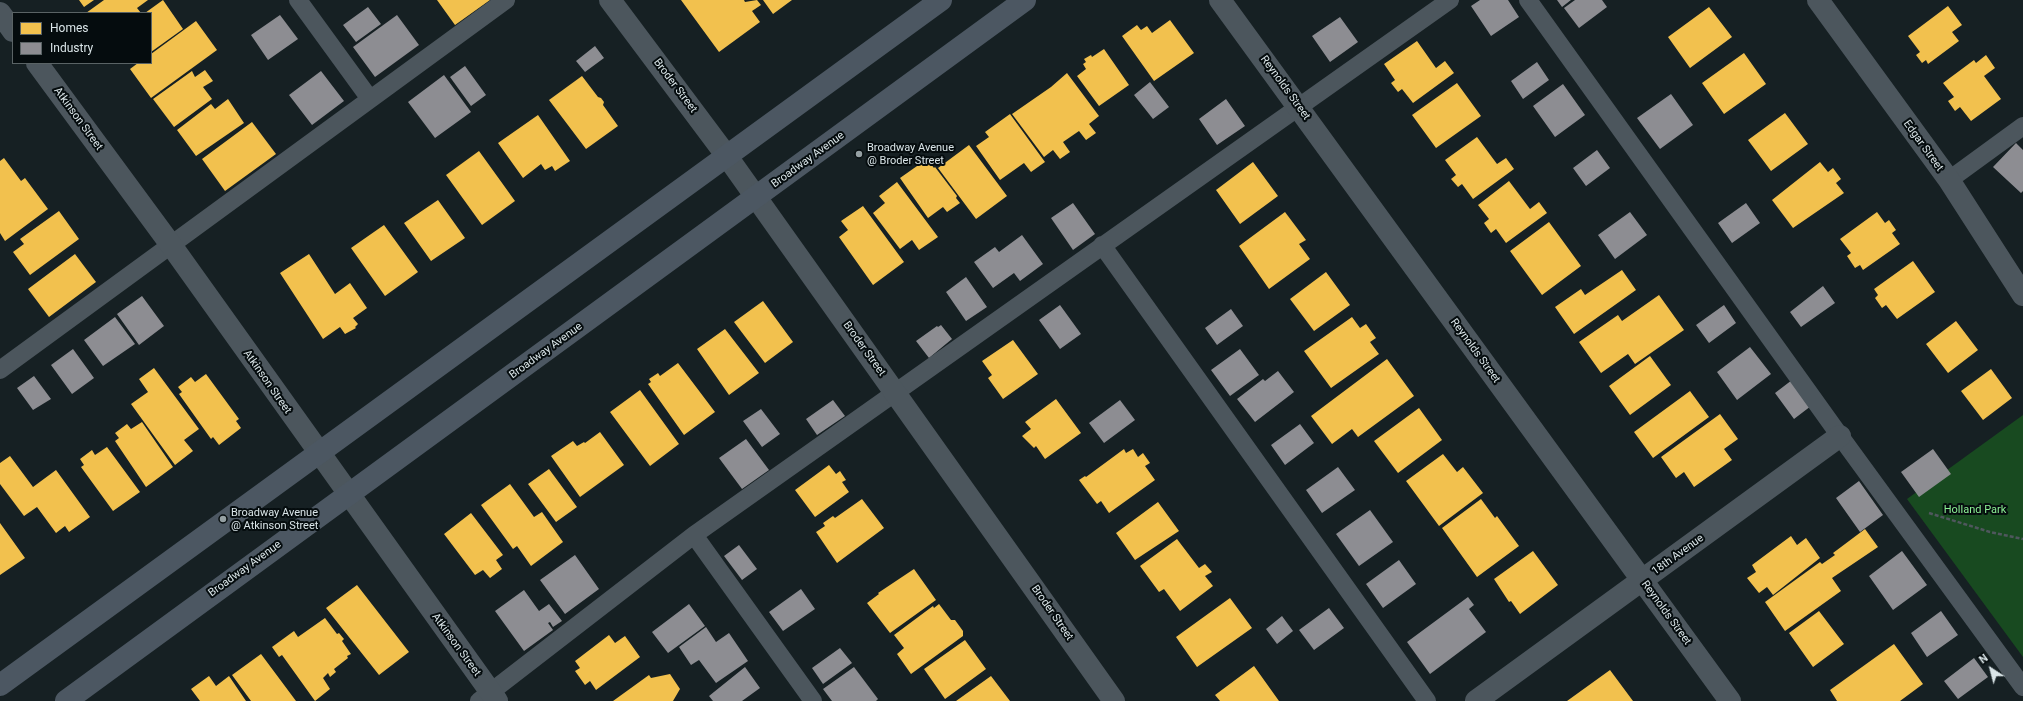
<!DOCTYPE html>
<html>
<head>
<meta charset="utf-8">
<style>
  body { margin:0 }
  #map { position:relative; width:2023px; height:701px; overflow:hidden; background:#162023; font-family:Roboto,sans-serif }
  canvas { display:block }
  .legend { position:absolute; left:12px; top:12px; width:140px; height:52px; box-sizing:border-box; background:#050c0e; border:1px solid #5a6365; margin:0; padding:5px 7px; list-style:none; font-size:12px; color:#dae5e8 }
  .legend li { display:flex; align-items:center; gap:8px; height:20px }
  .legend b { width:20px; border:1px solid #5a6365 }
  .north { position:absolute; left:1971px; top:649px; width:40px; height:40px; -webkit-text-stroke:3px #050c0e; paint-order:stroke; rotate:324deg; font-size:11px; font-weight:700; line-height:16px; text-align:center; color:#dae5e8 }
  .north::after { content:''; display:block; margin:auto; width:14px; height:18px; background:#dae5e8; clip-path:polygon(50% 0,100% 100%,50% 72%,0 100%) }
</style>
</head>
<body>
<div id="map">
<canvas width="2023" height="701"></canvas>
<ul class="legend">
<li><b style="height:11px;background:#f2c14e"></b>Homes</li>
<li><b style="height:11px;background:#8d8d92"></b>Industry</li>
</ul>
<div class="north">N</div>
</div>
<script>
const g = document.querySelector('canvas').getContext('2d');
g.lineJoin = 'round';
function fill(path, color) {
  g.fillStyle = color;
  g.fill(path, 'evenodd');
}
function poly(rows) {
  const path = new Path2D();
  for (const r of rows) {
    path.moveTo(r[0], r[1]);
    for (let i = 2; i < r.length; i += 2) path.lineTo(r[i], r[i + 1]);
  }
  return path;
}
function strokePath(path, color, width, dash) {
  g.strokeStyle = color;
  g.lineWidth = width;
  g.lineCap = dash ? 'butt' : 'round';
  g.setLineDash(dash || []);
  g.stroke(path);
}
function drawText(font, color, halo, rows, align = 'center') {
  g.font = font + ' Roboto,sans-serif';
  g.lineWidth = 4;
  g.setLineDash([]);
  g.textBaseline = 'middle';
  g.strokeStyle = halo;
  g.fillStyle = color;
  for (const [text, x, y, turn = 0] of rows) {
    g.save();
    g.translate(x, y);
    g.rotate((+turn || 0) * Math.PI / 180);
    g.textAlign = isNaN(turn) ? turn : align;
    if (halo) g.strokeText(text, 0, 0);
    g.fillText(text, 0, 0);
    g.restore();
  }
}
const green = poly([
  [2023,415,2023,657,1907,499]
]);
const homes = poly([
  [79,0,94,0,84,7],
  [104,0,148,0,137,8,141,13,86,13],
  [163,0,183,29,151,52,151,13,145,13],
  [437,0,490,0,455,25],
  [681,0,744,0,745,2,757,0,761,5,752,11,760,22,719,52],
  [763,0,792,0,773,14],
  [1948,6,1962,25,1952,32,1959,41,1928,64,1926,60,1922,63,1916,55,1920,52,1908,36],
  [1709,7,1732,37,1690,68,1668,37],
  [1170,20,1194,53,1154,81,1122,36,1137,25,1141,30,1147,26,1152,33],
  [196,21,217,50,151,98,130,69,138,63,151,63,151,54],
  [1417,41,1436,68,1445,61,1454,73,1413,103,1402,89,1398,92,1391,83,1395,80,1384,64],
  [1104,49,1129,85,1099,106,1077,76,1086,69,1083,64,1086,62,1084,59,1091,55,1092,57],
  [1744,53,1766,84,1724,114,1702,83],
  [1986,55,1995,68,1984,76,2001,99,1971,121,1960,107,1955,111,1948,101,1954,97,1943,83,1974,60,1976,63],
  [205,70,213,81,203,87,212,99,174,127,153,99,192,71,195,77],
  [1067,73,1099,116,1089,124,1096,133,1086,140,1079,131,1063,142,1070,152,1060,159,1053,150,1044,157,1012,114,1051,87],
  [582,76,598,97,601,98,604,102,603,105,618,126,586,149,549,100],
  [1457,83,1481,116,1436,148,1412,115],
  [228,99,244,123,196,156,177,130,211,104,215,109],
  [1785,113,1808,144,1771,171,1748,140],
  [1010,114,1045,162,1031,172,1024,163,1000,180,976,146,989,137,985,132],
  [538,115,570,161,555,171,552,166,545,170,541,164,523,178,498,143],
  [252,122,276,154,225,191,202,159],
  [1477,137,1497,164,1506,158,1514,169,1473,199,1462,184,1458,187,1451,179,1456,175,1445,160],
  [969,145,1007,196,976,219,938,168],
  [479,151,515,201,482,225,446,175],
  [4,158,21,181,25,178,48,209,5,241,0,233,0,161],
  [927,159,934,168,935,167,957,196,956,198,960,203,947,212,943,207,928,218,900,178],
  [1253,162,1278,196,1240,224,1216,190],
  [1820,162,1828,172,1833,168,1841,179,1836,183,1844,193,1793,228,1772,200],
  [1509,181,1530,209,1539,202,1547,213,1506,243,1496,229,1491,233,1484,223,1489,219,1478,205],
  [897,182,938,237,919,250,912,240,900,249,873,213,885,203,879,196],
  [438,200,465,238,431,261,404,223],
  [863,206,904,262,873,285,839,237,848,230,841,221],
  [59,211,79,239,30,275,13,252,24,244,20,239],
  [1285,212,1306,240,1299,244,1310,259,1269,289,1239,246],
  [1877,212,1885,223,1889,220,1896,230,1892,233,1900,244,1863,270,1860,265,1855,268,1847,256,1851,253,1840,239],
  [1549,222,1581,266,1542,295,1510,251],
  [384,225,418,272,385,296,351,248],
  [75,254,96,282,49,317,28,289],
  [309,254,335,294,350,283,367,308,353,318,358,324,355,327,356,328,345,334,340,327,323,339,280,273],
  [1913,261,1935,292,1897,319,1886,305,1882,308,1875,298,1878,295,1874,289],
  [1622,270,1636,290,1574,334,1555,307,1581,289,1585,295],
  [1326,272,1350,305,1314,331,1290,299],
  [1659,295,1684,330,1635,364,1628,354,1601,373,1579,342,1618,315,1622,321],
  [763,301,793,342,765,363,734,322],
  [1352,317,1360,328,1366,324,1376,338,1370,342,1379,354,1331,388,1304,351],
  [1956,321,1978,350,1948,373,1926,344],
  [725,329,759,373,729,395,697,349],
  [1013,340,1038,374,1003,399,988,378,992,375,982,361],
  [1650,356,1671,385,1630,415,1609,386],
  [1387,359,1414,396,1358,437,1352,429,1332,444,1311,416],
  [678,363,715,412,684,435,648,384,651,382,649,379,658,373,660,376],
  [154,368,199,429,184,440,193,451,175,465,131,404,148,392,139,379],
  [1991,369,2012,398,1983,420,1961,391],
  [206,374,239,419,236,421,241,428,219,445,213,437,211,439,179,394,182,392,178,387,191,377,195,382],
  [640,390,679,444,650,466,610,412],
  [1690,391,1709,417,1653,458,1634,432],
  [1056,399,1081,433,1045,459,1036,446,1034,448,1022,436,1031,429,1025,422],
  [1419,408,1442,440,1398,473,1374,441],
  [1720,414,1738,439,1724,449,1732,460,1694,487,1684,472,1676,478,1661,457],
  [142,422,173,467,146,487,115,441,119,438,115,433,127,424,131,429],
  [600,432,624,465,580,497,551,456,573,441,577,446,584,442,585,443],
  [107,447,140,492,113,511,81,467,84,465,80,459,92,450,95,455],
  [1124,449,1126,453,1133,449,1138,457,1143,453,1150,463,1145,466,1155,480,1109,513,1101,501,1097,504,1079,480,1085,476,1086,477],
  [1443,454,1457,472,1463,467,1483,493,1439,526,1406,481],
  [10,456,33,487,56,470,90,517,69,532,65,526,56,533,37,507,24,516,0,484,0,463],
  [829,465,836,474,840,471,846,480,842,482,849,492,815,517,795,490],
  [549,469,577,507,556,522,528,484],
  [510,484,534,517,542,512,563,542,531,566,517,546,513,549,481,505],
  [862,499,884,528,837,563,816,532,825,526,823,523,833,516,835,518],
  [1481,499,1495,518,1497,516,1519,546,1477,577,1442,528],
  [1158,502,1179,531,1135,560,1116,533],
  [471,513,503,555,496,560,502,569,490,578,483,570,475,575,444,534],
  [0,523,25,558,0,575],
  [1865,529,1878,547,1832,578,1841,591,1785,631,1765,602,1820,562,1822,564,1835,555,1833,553],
  [1791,536,1797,545,1806,538,1820,558,1773,595,1767,587,1759,593,1747,578,1756,572,1752,565],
  [1177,539,1199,568,1205,564,1212,572,1205,576,1213,586,1180,611,1164,589,1159,592,1140,566],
  [1533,551,1558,585,1520,614,1511,601,1509,602,1494,579],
  [914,569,936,600,890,633,867,603,879,594,878,593],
  [357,585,409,652,379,675,326,608],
  [1230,598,1252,628,1197,667,1176,637],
  [939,604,951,620,955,620,963,631,963,636,911,674,897,654,904,648,894,635,933,606,934,608],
  [1819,611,1844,644,1813,667,1789,633],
  [325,618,337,634,339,633,344,639,342,641,351,654,347,656,348,658,334,669,336,672,330,677,328,673,323,678,330,689,315,701,282,655,279,657,272,647,294,631,298,637],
  [609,635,615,643,625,636,640,657,596,690,590,681,585,685,575,671,580,668,575,661],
  [965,640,986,669,945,699,924,669],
  [1894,644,1923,684,1900,701,1837,701,1830,690],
  [261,654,296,701,251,701,232,675],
  [1254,666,1279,701,1220,701,1215,695],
  [1610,670,1633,701,1567,701],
  [670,674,680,689,673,701,613,701,649,675,651,678],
  [209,676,216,686,229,676,246,701,200,701,191,689],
  [991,676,1010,701,956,701]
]);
const industry = poly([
  [1480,0,1508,0,1519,17,1491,36,1471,6],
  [1557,0,1571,0,1562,7],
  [1575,0,1602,0,1607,7,1579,28,1564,8],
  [368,7,381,24,356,42,343,25],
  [280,15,298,39,268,60,251,35],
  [397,15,419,45,375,77,353,47],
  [1340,17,1358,42,1330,62,1312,36],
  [595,46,604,58,585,72,576,61],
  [1537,62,1549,80,1523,99,1511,81],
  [465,66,486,95,471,106,450,77],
  [321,71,344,101,312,125,289,95],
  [444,75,471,112,435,138,408,102],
  [1150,82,1169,107,1153,119,1134,95],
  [1563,84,1585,115,1555,137,1533,106],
  [1671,94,1693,125,1660,149,1637,118],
  [1226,99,1245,126,1217,145,1199,119],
  [2016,143,2023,150,2023,191,2021,193,1993,167],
  [1597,150,1610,168,1586,186,1573,168],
  [1073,203,1095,234,1073,250,1051,218],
  [1746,203,1760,223,1732,243,1718,223],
  [1630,212,1647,235,1615,259,1598,235],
  [1022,235,1043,264,1020,281,1014,273,993,288,974,262,995,247,999,252],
  [966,277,987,307,966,321,946,292],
  [1823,286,1835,303,1801,327,1790,312],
  [142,296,164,326,139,345,117,314],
  [1060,305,1081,334,1060,349,1039,320],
  [1724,305,1736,323,1709,343,1696,325],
  [1231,309,1243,326,1217,345,1205,328],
  [115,317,135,344,103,366,84,340],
  [941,325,952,339,929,358,916,341,937,326,938,327],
  [1750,347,1771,374,1737,400,1717,372],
  [73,349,94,378,72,394,51,365],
  [1240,349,1259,375,1230,396,1211,370],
  [1278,371,1294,392,1255,422,1237,399,1263,379,1265,381],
  [34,376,51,399,33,410,17,388],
  [1792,380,1811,406,1794,419,1775,393],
  [833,400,845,416,817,435,806,419],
  [1120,400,1135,420,1104,443,1089,423],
  [761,409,780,434,762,447,743,421],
  [1300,424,1314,443,1285,465,1271,445],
  [746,439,769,470,742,489,719,458],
  [1933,449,1951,474,1919,497,1901,472],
  [1338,467,1355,490,1322,513,1306,490],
  [1859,481,1883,515,1860,532,1836,498],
  [1370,510,1393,542,1359,566,1336,534],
  [739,545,757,569,742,580,724,556],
  [1902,551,1927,585,1893,610,1869,576],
  [575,555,599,589,565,614,540,580],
  [1399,560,1416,584,1383,608,1366,584],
  [801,589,815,609,783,631,769,612],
  [524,590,539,611,549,604,562,621,553,627,550,622,548,623,553,630,524,651,495,611],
  [1468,597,1474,605,1469,609,1486,632,1430,674,1407,642],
  [689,604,705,626,668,653,652,632],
  [1329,608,1344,628,1314,650,1299,630],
  [1941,611,1958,635,1927,657,1911,633],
  [1282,616,1293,631,1277,644,1266,629],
  [706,627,716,642,729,633,748,661,716,683,699,660,691,665,679,647],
  [840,648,852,663,823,684,812,668],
  [1974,658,1988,677,1958,699,1944,681],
  [745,667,760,688,742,701,713,701,709,696],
  [854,667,878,699,876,701,832,701,823,689]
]);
const path = poly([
  [1929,513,1990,532,2023,539]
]);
const lane = poly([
  [298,0,370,99],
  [1528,0,1840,436,2023,687],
  [1949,180,2023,126],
  [1102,245,1427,701],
  [0,370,506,0],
  [694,535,813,701],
  [479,701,694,535,1450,0]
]);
const street = poly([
  [610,0,726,155,1114,701],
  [1220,0,1730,701],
  [1818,0,1949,180,2023,295],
  [0,13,13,31],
  [37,63,171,245,497,701],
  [1476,701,1840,436]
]);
const secondary = poly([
  [0,685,941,0],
  [66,701,1025,0]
]);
const markers = [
  [859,154,4,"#95a0a3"],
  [223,519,4,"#95a0a3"]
];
const streetNames = [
  ["Broder Street",675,86,53],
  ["Reynolds Street",1285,88,54],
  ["Atkinson Street",78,119,54],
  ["Edgar Street",1923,146,54],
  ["Broadway Avenue",808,160,-36],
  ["Broder Street",864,349,54],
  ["Broadway Avenue",546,351,-36],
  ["Reynolds Street",1475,351,54],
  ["Atkinson Street",267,382,55],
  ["18th Avenue",1678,555,-36],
  ["Broadway Avenue",245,569,-36],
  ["Broder Street",1052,613,55],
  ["Reynolds Street",1666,613,54],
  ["Atkinson Street",456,645,54]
];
const poiNames = [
  ["Broadway Avenue",867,148],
  ["@ Broder Street",867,161],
  ["Broadway Avenue",231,513],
  ["@ Atkinson Street",231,526]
];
const parkNames = [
  ["Holland Park",1975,510]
];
fill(green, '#184a20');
fill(homes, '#f2c14e');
fill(industry, '#8d8d92');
strokePath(path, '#4f575d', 2.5, [4, 2]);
strokePath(lane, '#4c565d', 18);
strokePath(street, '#4c565d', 22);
strokePath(secondary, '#4c5762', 22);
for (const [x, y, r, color] of markers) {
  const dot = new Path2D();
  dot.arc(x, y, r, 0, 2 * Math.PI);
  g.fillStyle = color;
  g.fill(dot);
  strokePath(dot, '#050c0e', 1.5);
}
drawText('11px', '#dae5e8', '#050c0e', streetNames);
drawText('11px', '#dae5e8', '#050c0e', poiNames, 'left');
drawText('11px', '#8df095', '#050c0e', parkNames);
</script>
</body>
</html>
